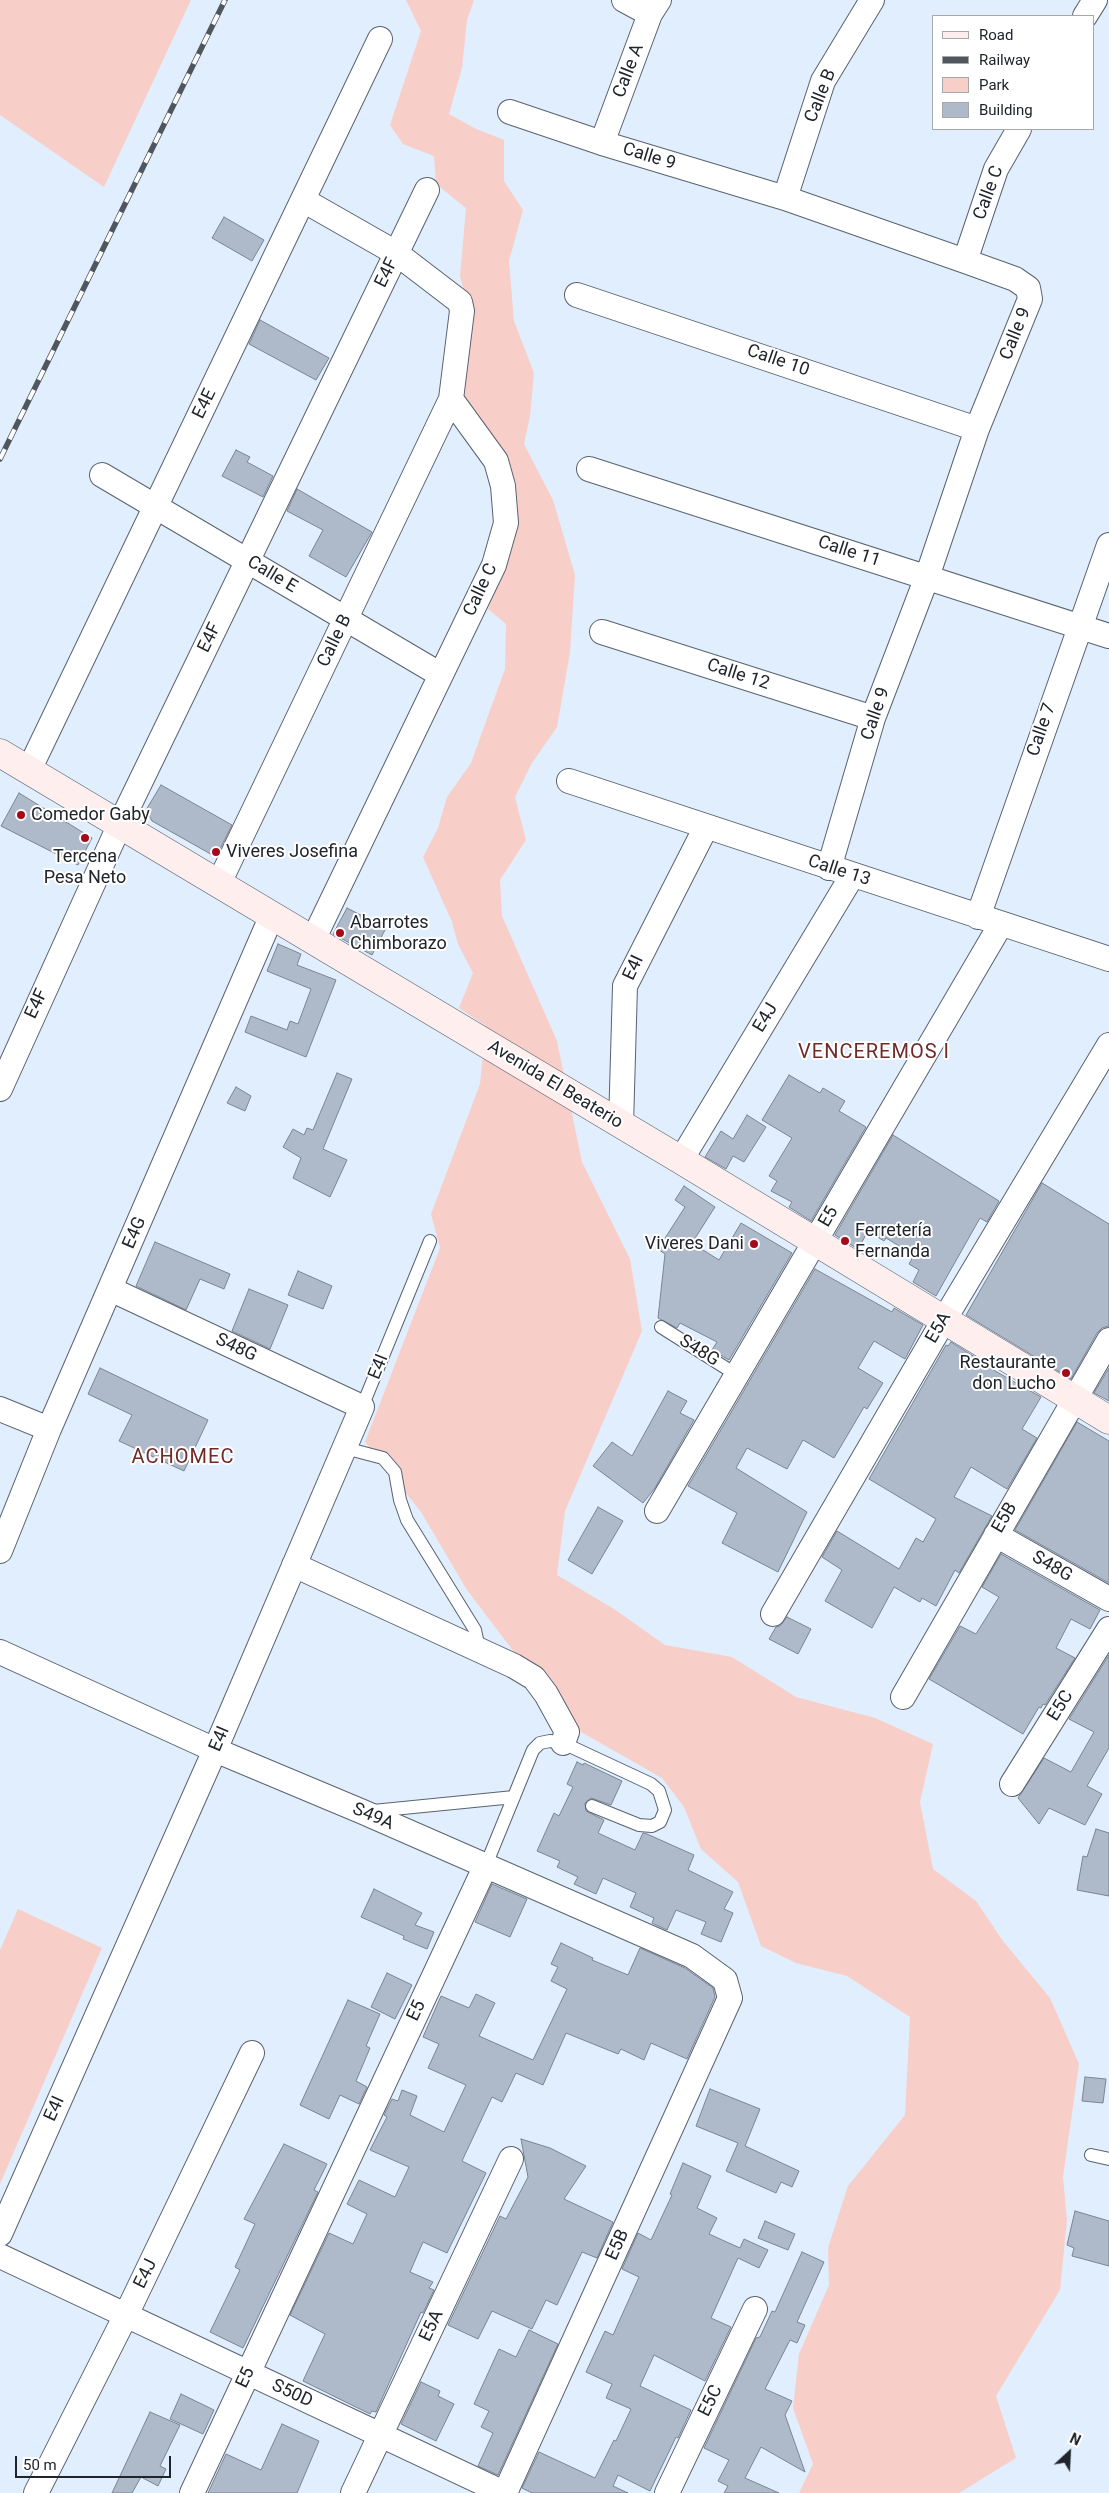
<!DOCTYPE html>
<html>
<head>
<meta charset="utf-8">
<style>
  body { margin:0 }
  #map { position:relative; width:1109px; height:2493px; overflow:hidden; background:#e1eefd; font-family:Roboto,sans-serif }
  canvas { display:block }
  .legend { position:absolute; left:932px; top:15px; width:162px; height:115px; box-sizing:border-box; background:#fff; border:1px solid #a6a8aa; margin:0; padding:6px 9px; list-style:none; font-size:15px; color:#20252b }
  .legend li { display:flex; align-items:center; gap:10px; height:25px }
  .legend b { width:25px; border:1px solid #a6a8aa }
  .north { position:absolute; left:1044px; top:2428px; width:50px; height:50px; -webkit-text-stroke:4px #fff; paint-order:stroke; rotate:25deg; font-size:14px; font-weight:700; line-height:20px; text-align:center; color:#20252b }
  .north::after { content:''; display:block; margin:auto; width:18px; height:22px; background:#20252b; clip-path:polygon(50% 0,100% 100%,50% 72%,0 100%) }
  .scale { position:absolute; left:15px; top:2456px; width:156px; height:22px; box-sizing:border-box; border:2px solid #20252b; border-top:0; padding-left:6px; font-size:15px; line-height:18px; white-space:nowrap; color:#20252b; -webkit-text-stroke:4px #fff; paint-order:stroke }
</style>
</head>
<body>
<div id="map">
<canvas width="1109" height="2493"></canvas>
<ul class="legend">
<li><b style="height:6px;background:#feefee"></b>Road</li>
<li><b style="height:6px;background:#4f565e"></b>Railway</li>
<li><b style="height:14px;background:#f8cec9"></b>Park</li>
<li><b style="height:14px;background:#aebac9"></b>Building</li>
</ul>
<div class="north">N</div>
<div class="scale">50 m</div>
</div>
<script>
const g = document.querySelector('canvas').getContext('2d');
g.lineJoin = 'round';
function fill(path, color) {
  g.fillStyle = color;
  g.fill(path, 'evenodd');
}
function poly(rows) {
  const path = new Path2D();
  for (const r of rows) {
    path.moveTo(r[0], r[1]);
    for (let i = 2; i < r.length; i += 2) path.lineTo(r[i], r[i + 1]);
  }
  return path;
}
function strokePath(path, color, width, dash) {
  g.strokeStyle = color;
  g.lineWidth = width;
  g.lineCap = dash ? 'butt' : 'round';
  g.setLineDash(dash || []);
  g.stroke(path);
}
function drawText(font, color, halo, rows, align = 'center') {
  g.font = font + ' Roboto,sans-serif';
  g.lineWidth = 4;
  g.setLineDash([]);
  g.textBaseline = 'middle';
  g.strokeStyle = halo;
  g.fillStyle = color;
  for (const [text, x, y, turn = 0] of rows) {
    g.save();
    g.translate(x, y);
    g.rotate((+turn || 0) * Math.PI / 180);
    g.textAlign = isNaN(turn) ? turn : align;
    if (halo) g.strokeText(text, 0, 0);
    g.fillText(text, 0, 0);
    g.restore();
  }
}
const green = poly([
  [0,0,191,0,104,187,0,115],
  [406,0,474,0,467,20,462,68,449,114,474,128,504,140,504,181,523,210,509,261,514,321,534,373,530,416,524,444,553,500,575,575,570,652,557,727,532,763,515,797,526,840,500,880,502,916,557,1041,582,1162,630,1259,642,1331,565,1511,557,1575,614,1609,665,1645,732,1657,796,1697,875,1718,933,1744,920,1802,933,1869,976,1901,1003,1941,1050,1998,1079,2064,1063,2177,1067,2220,1060,2290,996,2396,1016,2458,959,2493,799,2493,813,2464,793,2408,799,2354,829,2285,828,2248,848,2186,905,2115,910,2017,847,1976,796,1963,761,1946,738,1882,701,1849,684,1807,662,1778,574,1728,551,1687,514,1652,467,1590,421,1512,365,1442,440,1248,431,1214,480,1084,486,1026,459,1008,473,973,458,944,452,922,423,857,438,828,447,797,471,763,505,669,506,624,488,609,505,566,504,459,460,391,470,313,460,276,466,208,436,184,434,156,403,144,390,125,421,31],
  [18,1909,102,1948,0,2184,0,1950]
]);
const building = poly([
  [224,217,264,240,252,261,212,238,224,217],
  [260,320,329,358,316,380,249,344,260,320],
  [236,450,250,457,247,462,273,476,263,497,222,476,236,450],
  [297,489,372,532,346,577,309,556,323,530,287,511,297,489],
  [161,785,232,825,216,857,152,821,146,810,161,785],
  [19,793,92,838,78,865,1,826,19,793],
  [347,908,386,928,372,955,333,934,347,908],
  [278,944,301,954,297,965,336,980,306,1057,245,1032,251,1016,287,1030,290,1021,298,1024,311,989,267,971,278,944],
  [337,1073,352,1079,323,1149,347,1160,330,1197,293,1178,301,1158,283,1147,293,1129,304,1135,307,1128,313,1130,337,1073],
  [789,1075,820,1093,823,1088,845,1101,839,1111,866,1127,811,1221,789,1207,792,1202,771,1191,777,1181,769,1176,792,1138,762,1120,789,1075],
  [236,1087,251,1096,245,1111,227,1103,236,1087],
  [747,1115,766,1127,744,1162,733,1156,726,1169,705,1157,721,1131,733,1139,747,1115],
  [893,1135,999,1201,987,1222,980,1218,936,1296,913,1282,919,1270,909,1264,914,1255,886,1238,884,1241,868,1231,858,1249,835,1235,893,1135],
  [1042,1183,1109,1224,1109,1326,1102,1328,1097,1333,1071,1379,966,1315,1042,1183],
  [684,1186,715,1207,692,1243,719,1260,741,1223,792,1253,729,1360,712,1350,717,1342,680,1323,677,1328,658,1318,665,1254,658,1249,685,1207,675,1200,684,1186],
  [155,1242,230,1274,224,1289,200,1279,186,1310,136,1286,155,1242],
  [815,1269,892,1312,894,1308,923,1325,905,1359,874,1341,858,1368,883,1383,867,1409,864,1407,834,1458,803,1440,787,1469,747,1448,736,1468,807,1512,778,1572,722,1543,737,1513,688,1486,815,1269],
  [298,1271,332,1286,323,1309,288,1295,298,1271],
  [249,1289,288,1305,270,1349,232,1331,249,1289],
  [951,1342,975,1357,974,1359,1041,1397,1022,1429,1037,1438,1007,1489,971,1467,954,1497,992,1516,959,1573,955,1570,936,1606,922,1598,920,1602,894,1587,872,1628,825,1601,842,1570,822,1557,837,1531,899,1569,916,1538,923,1542,936,1519,869,1479,946,1345,948,1346,951,1342],
  [100,1368,208,1420,184,1471,119,1441,132,1415,88,1394,100,1368],
  [1109,1368,1109,1401,1094,1393,1109,1368],
  [668,1391,687,1401,680,1413,694,1420,655,1488,643,1503,593,1466,612,1442,632,1456,668,1391],
  [1077,1422,1109,1441,1109,1583,1015,1530,1077,1422],
  [598,1507,623,1521,592,1574,568,1560,598,1507],
  [1001,1554,1100,1610,1090,1629,1071,1619,1056,1648,1075,1658,1045,1705,1043,1704,1041,1708,1039,1707,1023,1734,929,1679,960,1626,976,1634,999,1597,982,1587,1001,1554],
  [787,1617,811,1629,798,1654,769,1639,776,1627,780,1626,787,1617],
  [1109,1655,1109,1748,1087,1786,1102,1794,1085,1825,1049,1808,1039,1824,1018,1798,1044,1758,1071,1772,1094,1732,1069,1719,1109,1655],
  [577,1762,583,1765,584,1763,622,1781,611,1805,591,1798,585,1803,586,1811,604,1820,598,1833,635,1850,643,1833,647,1834,694,1855,688,1870,733,1892,724,1909,733,1913,721,1942,701,1934,706,1922,676,1910,667,1930,652,1923,654,1918,630,1907,636,1893,603,1878,596,1894,574,1884,578,1877,557,1867,560,1861,537,1851,554,1813,559,1816,573,1787,567,1784,577,1762],
  [1096,1829,1109,1833,1109,1896,1077,1890,1083,1856,1087,1857,1096,1829],
  [492,1884,527,1899,510,1937,475,1922,492,1884],
  [374,1889,422,1913,415,1925,434,1932,427,1949,403,1939,404,1936,361,1917,374,1889],
  [561,1943,593,1958,592,1960,628,1975,640,1948,685,1968,713,1988,715,1997,687,2059,651,2043,644,2060,621,2049,618,2054,566,2033,543,2085,516,2073,502,2102,492,2097,462,2161,486,2173,447,2253,423,2242,410,2272,433,2282,429,2288,434,2290,423,2313,421,2312,376,2412,372,2411,370,2414,303,2381,325,2334,290,2315,329,2233,353,2244,367,2214,347,2204,359,2180,395,2197,409,2167,370,2150,387,2117,384,2115,392,2099,398,2101,402,2090,417,2096,410,2115,444,2132,466,2085,428,2068,439,2044,423,2037,441,1996,469,2008,476,1994,495,2003,479,2036,533,2060,567,1989,551,1981,558,1967,551,1964,561,1943],
  [387,1973,412,1985,395,2019,371,2007,387,1973],
  [348,2000,380,2014,366,2046,370,2048,356,2081,367,2087,359,2104,340,2095,329,2119,300,2105,348,2000],
  [1085,2077,1106,2079,1103,2103,1082,2101,1085,2077],
  [710,2089,760,2109,745,2146,799,2171,792,2187,781,2182,776,2193,726,2171,738,2143,696,2126,710,2089],
  [521,2139,550,2148,586,2166,564,2199,613,2222,597,2258,582,2252,557,2305,546,2300,532,2329,492,2311,478,2339,448,2325,500,2216,506,2219,528,2177,521,2139],
  [284,2144,327,2164,314,2190,318,2192,243,2348,210,2332,240,2270,235,2267,255,2224,244,2219,284,2144],
  [683,2163,711,2176,697,2208,717,2218,709,2234,740,2248,744,2239,768,2250,759,2268,738,2258,711,2318,731,2327,705,2381,654,2355,640,2386,691,2410,678,2438,676,2437,650,2491,618,2475,613,2486,628,2493,532,2493,522,2488,539,2452,595,2478,614,2440,616,2441,631,2409,606,2398,612,2384,586,2372,605,2331,613,2335,639,2277,622,2269,638,2233,651,2240,672,2195,670,2194,683,2163],
  [1075,2211,1109,2221,1109,2266,1072,2256,1074,2248,1067,2245,1075,2211],
  [765,2221,795,2234,788,2250,758,2238,765,2221],
  [802,2252,824,2262,797,2322,805,2325,797,2343,790,2340,765,2389,792,2401,785,2415,805,2472,761,2447,745,2478,779,2493,724,2493,728,2486,718,2481,729,2460,704,2448,756,2338,760,2337,772,2311,775,2312,802,2252],
  [529,2330,558,2344,498,2475,478,2466,493,2433,481,2427,489,2411,474,2404,499,2349,516,2357,529,2330],
  [421,2382,440,2391,438,2396,454,2404,436,2441,401,2424,421,2382],
  [181,2394,214,2410,203,2434,170,2419,181,2394],
  [150,2412,180,2425,160,2466,166,2469,158,2486,141,2477,132,2493,112,2493,150,2412],
  [282,2424,319,2441,297,2493,208,2493,226,2454,261,2470,282,2424]
]);
const lane = poly([
  [661,1327,737,1375],
  [362,1407,430,1241],
  [345,1448,383,1458,395,1472,400,1500,407,1520,475,1630,479,1649],
  [373,1811,514,1797],
  [486,1865,533,1750,540,1743,550,1741,563,1743,651,1784,659,1791,665,1810,660,1822,652,1826,639,1825,592,1806],
  [1091,2155,1109,2159]
]);
const street = poly([
  [624,0,650,14],
  [1085,16,1095,0],
  [510,112,602,143,785,198,965,261,1015,279,1028,288,1030,299,977,429,927,577,873,718,829,868],
  [602,143,650,14,659,0],
  [785,198,823,81,872,0],
  [303,200,396,253,460,302,462,311,451,399,496,461,503,486,506,523,494,565,313,940],
  [965,261,996,169,1019,129],
  [577,295,977,429],
  [589,469,1109,636],
  [102,475,441,675],
  [602,632,873,718],
  [29,770,380,39],
  [569,781,1109,959],
  [219,883,451,399],
  [978,917,1109,545],
  [0,1089,120,824,427,190],
  [621,1125,625,986,706,827],
  [681,1160,852,876],
  [0,1409,49,1429],
  [657,1511,1001,924],
  [996,1535,1109,1599],
  [0,1551,49,1429,272,915],
  [294,1565,514,1666,534,1678,546,1694,567,1732,563,1743],
  [773,1614,944,1320,1109,1045],
  [0,1652,215,1750,363,1812,692,1956,725,1980,730,1998,505,2493],
  [903,1697,1109,1340],
  [1012,1784,1109,1629],
  [0,2234,215,1750,362,1407,110,1289],
  [0,2256,504,2493],
  [36,2493,126,2315,252,2053],
  [192,2493,486,1865],
  [353,2493,511,2159],
  [667,2493,755,2309]
]);
const secondary = poly([
  [0,753,681,1160,1109,1420]
]);
const rail = poly([
  [0,459,225,0]
]);
const markers = [
  [21,815,5,"#a40a19"],
  [85,838,5,"#a40a19"],
  [216,852,5,"#a40a19"],
  [340,933,5,"#a40a19"],
  [845,1241,5,"#a40a19"],
  [754,1244,5,"#a40a19"],
  [1066,1373,5,"#a40a19"]
];
const streetNames = [
  ["Calle A",629,71,-69],
  ["Calle B",821,96,-68],
  ["Calle 9",649,157,17],
  ["Calle C",989,193,-70],
  ["E4F",387,273,-64],
  ["Calle 9",1016,334,-68],
  ["Calle 10",778,361,19],
  ["E4E",205,404,-64],
  ["Calle 11",849,552,18],
  ["Calle E",272,575,31],
  ["Calle C",481,590,-65],
  ["E4F",210,638,-64],
  ["Calle B",335,641,-64],
  ["Calle 12",738,675,18],
  ["Calle 9",876,714,-71],
  ["Calle 7",1042,730,-71],
  ["Calle 13",839,871,18],
  ["E4I",634,968,-65],
  ["E4F",37,1004,-65],
  ["E4J",766,1018,-59],
  ["Avenida El Beaterio",555,1085,31],
  ["E5",829,1217,-60],
  ["E4G",135,1233,-67],
  ["E5A",939,1328,-60],
  ["S48G",236,1348,25],
  ["S48G",699,1351,32],
  ["E4I",379,1367,-68],
  ["E5B",1005,1518,-60],
  ["S48G",1052,1567,30],
  ["E5C",1061,1706,-58],
  ["E4I",220,1739,-67],
  ["S49A",373,1817,23],
  ["E5",417,2011,-65],
  ["E4I",55,2109,-66],
  ["E5B",618,2245,-66],
  ["E4J",146,2274,-64],
  ["E5A",432,2326,-65],
  ["E5",246,2378,-65],
  ["S50D",292,2394,25],
  ["E5C",711,2401,-64]
];
const poiNames = [
  ["Comedor Gaby",31,815],
  ["Viveres Josefina",226,852],
  ["Tercena",85,857,"center"],
  ["Pesa Neto",85,878,"center"],
  ["Abarrotes",350,923],
  ["Chimborazo",350,944],
  ["Ferretería",855,1231],
  ["Fernanda",855,1252],
  ["Viveres Dani",744,1244,"right"],
  ["Restaurante",1056,1363,"right"],
  ["don Lucho",1056,1384,"right"]
];
const quarterNames = [
  ["VENCEREMOS I",874,1053],
  ["ACHOMEC",183,1458]
];
fill(green, '#f8cec9');
fill(building, '#aebac9');
strokePath(building, '#7a8593', 1);
strokePath(lane, '#586370', 14);
strokePath(street, '#586370', 26);
strokePath(secondary, '#586370', 29);
strokePath(lane, '#fff', 12);
strokePath(street, '#fff', 24);
strokePath(secondary, '#feefee', 28);
strokePath(rail, '#4f565e', 5.5);
strokePath(rail, '#fff', 4, [11]);
for (const [x, y, r, color] of markers) {
  const dot = new Path2D();
  dot.arc(x, y, r, 0, 2 * Math.PI);
  g.fillStyle = color;
  g.fill(dot);
  strokePath(dot, '#fff', 2);
}
drawText('18px', '#20252b', '#fff', streetNames);
drawText('18px', '#20252b', '#fff', poiNames, 'left');
g.letterSpacing = '1px';
drawText('20px', '#702a27', '#fff', quarterNames);
g.letterSpacing = '0px';
</script>
</body>
</html>
